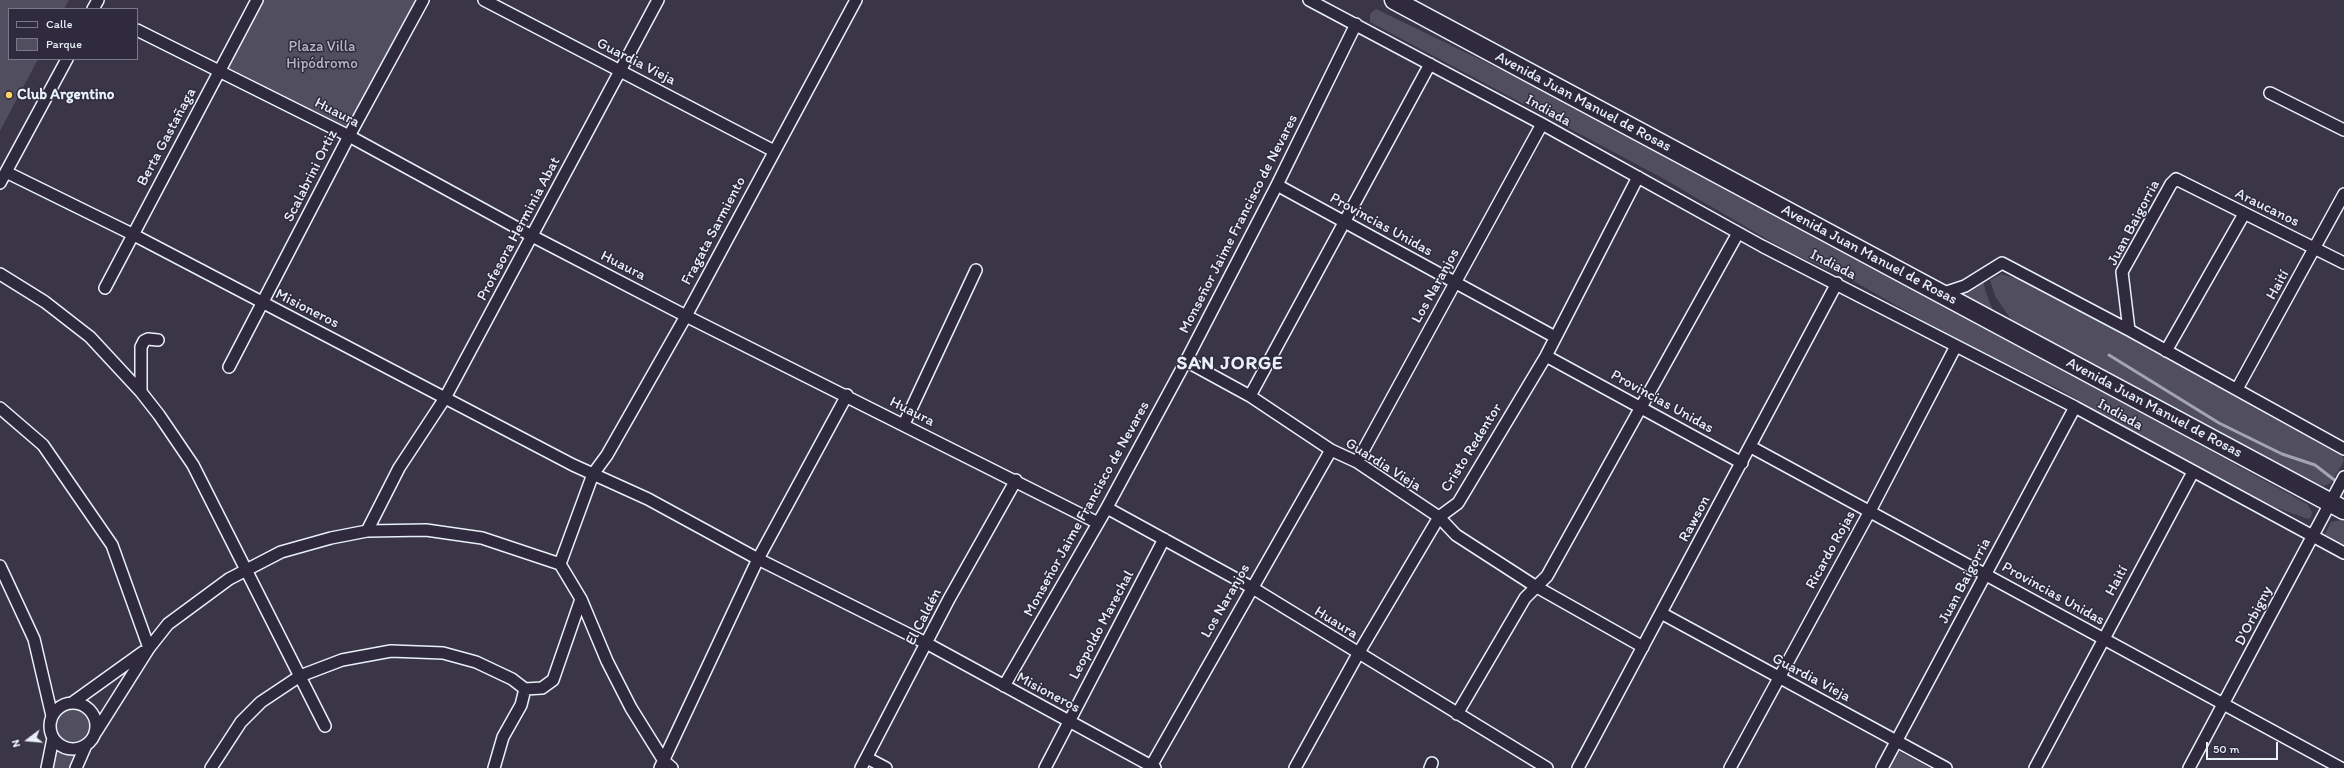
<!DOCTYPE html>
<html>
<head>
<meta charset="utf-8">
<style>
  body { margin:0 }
  #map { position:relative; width:2344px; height:768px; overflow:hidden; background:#3a3648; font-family:Itim,sans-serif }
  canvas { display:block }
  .legend { position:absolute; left:8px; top:8px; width:130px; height:52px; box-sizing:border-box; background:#2f2a3d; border:1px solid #797a88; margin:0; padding:5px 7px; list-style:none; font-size:12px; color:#e8f1f8 }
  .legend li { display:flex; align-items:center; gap:8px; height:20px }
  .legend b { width:20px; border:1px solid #797a88 }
  .north { position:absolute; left:8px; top:720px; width:40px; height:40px; -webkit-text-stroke:3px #2f2a3d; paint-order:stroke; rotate:254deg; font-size:11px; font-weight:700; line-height:16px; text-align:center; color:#e8f1f8 }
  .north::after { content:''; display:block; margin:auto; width:14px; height:18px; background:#e8f1f8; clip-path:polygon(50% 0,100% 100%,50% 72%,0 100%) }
  .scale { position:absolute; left:2206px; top:742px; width:72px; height:18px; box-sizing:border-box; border:2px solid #e8f1f8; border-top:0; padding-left:5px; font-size:12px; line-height:14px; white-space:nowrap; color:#e8f1f8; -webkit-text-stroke:3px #2f2a3d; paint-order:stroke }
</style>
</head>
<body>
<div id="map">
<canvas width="2344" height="768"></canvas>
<ul class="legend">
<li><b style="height:5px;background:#2f2a3d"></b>Calle</li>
<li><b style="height:11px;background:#504e5f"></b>Parque</li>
</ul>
<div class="north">N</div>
<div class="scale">50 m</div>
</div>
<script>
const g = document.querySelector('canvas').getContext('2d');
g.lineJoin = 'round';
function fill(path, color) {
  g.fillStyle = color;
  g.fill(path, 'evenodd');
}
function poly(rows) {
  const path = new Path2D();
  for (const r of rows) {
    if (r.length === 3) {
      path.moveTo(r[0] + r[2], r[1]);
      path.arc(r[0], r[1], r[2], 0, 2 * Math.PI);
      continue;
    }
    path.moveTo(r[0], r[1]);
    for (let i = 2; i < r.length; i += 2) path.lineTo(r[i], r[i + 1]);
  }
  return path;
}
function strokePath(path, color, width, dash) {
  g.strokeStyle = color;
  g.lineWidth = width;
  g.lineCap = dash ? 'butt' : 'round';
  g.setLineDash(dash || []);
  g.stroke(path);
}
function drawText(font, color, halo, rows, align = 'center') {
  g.font = font + ' Itim,sans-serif';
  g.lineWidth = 3;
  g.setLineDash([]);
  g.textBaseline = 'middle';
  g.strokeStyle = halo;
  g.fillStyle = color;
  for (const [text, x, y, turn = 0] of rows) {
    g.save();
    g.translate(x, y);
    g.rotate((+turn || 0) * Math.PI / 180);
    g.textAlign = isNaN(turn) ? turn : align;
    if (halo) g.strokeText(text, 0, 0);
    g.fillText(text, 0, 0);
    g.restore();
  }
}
const green = poly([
  [0,0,69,0,64,9,9,9,9,59,38,59,0,131],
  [262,0,415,0,346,131,227,67],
  [1376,9,1545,91,1984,326,2307,504,2312,512,2311,517,2308,519,2277,508,2233,488,2057,388,1964,344,1850,279,1789,252,1664,179,1370,22,1370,14],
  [2001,274,2025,281,2123,329,2128,336,2341,452,2344,461,2331,483,2324,486,2319,484,2239,444,2012,321,1995,296,1990,280],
  [1983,280,1986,293,1994,313,1963,295],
  [2342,520,2344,522,2344,548,2326,538,2325,534,2331,522],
  [72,726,17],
  [55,749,66,755,80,755,73,768,51,768],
  [1898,751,1930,768,1889,768]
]);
const stream = poly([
  [2109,355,2219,423,2282,454,2315,465,2337,482]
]);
const street = poly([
  [484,0,774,151],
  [1309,0,1542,124,1762,246,2075,407,2344,553],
  [93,9,98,0],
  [137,30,349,136,532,236,686,316,1098,523],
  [2270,93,2344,130],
  [6,172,132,234,573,465,648,499,758,559,928,644,1155,768],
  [0,183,67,59],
  [1277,185,1555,337],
  [0,274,45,302,90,337,141,392,159,415,193,465,325,726],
  [105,288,257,0],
  [1941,294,1965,286,2002,263,2129,330,2344,449],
  [2129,330,2122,272,2171,184,2176,179,2344,263],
  [2166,351,2244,214],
  [1546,356,1742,463],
  [1186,361,1250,396,1331,450,1357,462,1439,517,1456,535,1535,586,1643,647],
  [229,367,349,136,423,0],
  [2237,389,2344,194],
  [141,392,141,347,144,341,148,339,158,340],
  [1250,396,1430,64],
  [0,408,43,445,112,545,149,648],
  [904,424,976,270],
  [1751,447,2341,768],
  [1357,462,1542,124],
  [1107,508,1251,587,1547,768],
  [367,531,399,468,445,398,658,0],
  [560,564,593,474,607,455,686,316,856,0],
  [0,566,34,639,52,716],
  [1661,613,1946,768],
  [1004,686,1105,511,1186,361,1277,185,1356,24],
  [73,726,23],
  [72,703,143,652],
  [1457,714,1525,598,1547,576,1738,233],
  [96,732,149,648,168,624,229,579,281,552,331,538,367,531,426,530,482,538,560,564,581,599,607,661,631,708,664,761,672,768],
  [867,758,886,768],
  [47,768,53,738],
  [76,768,86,745],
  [211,768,241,722,261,702,300,676,342,660,391,651,443,653,476,662,512,679,525,689],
  [494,768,503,737,521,705,525,689,542,688,553,680,581,599],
  [660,768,758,559,847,395],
  [861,768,949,599,1016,480],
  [1045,768,1164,539],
  [1150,768,1331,450],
  [1295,768,1358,654,1439,517,1458,503,1546,356,1638,177],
  [1430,768,1432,763],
  [1578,768,1837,283],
  [1730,768,1870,511,1956,346],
  [1882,768,2075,407],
  [2035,768,2193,472],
  [2189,768,2344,477]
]);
const primary = poly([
  [1394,0,2344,510]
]);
const markers = [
  [9,95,4,"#ffd166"]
];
const parkNames = [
  ["Plaza Villa",322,47],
  ["Hipódromo",322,64]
];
const streetNames = [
  ["Guardia Vieja",636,62,27],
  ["Avenida Juan Manuel de Rosas",1583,102,28],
  ["Indiada",1548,111,29],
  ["Huaura",337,113,27],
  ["Berta Gastañaga",167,137,-62],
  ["Scalabrini Ortiz",311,176,-63],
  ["Araucanos",2267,208,26],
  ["Juan Baigorria",2134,223,-62],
  ["Monseñor Jaime Francisco de Nevares",1239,224,-63],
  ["Provincias Unidas",1381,225,29],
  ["Profesora Herminia Abat",519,229,-62],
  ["Fragata Sarmiento",714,231,-62],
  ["Avenida Juan Manuel de Rosas",1869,255,28],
  ["Indiada",1833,265,27],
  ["Huaura",623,266,27],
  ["Haití",2278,285,-61],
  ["Los Naranjos",1436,286,-61],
  ["Misioneros",307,309,27],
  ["Provincias Unidas",1662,402,29],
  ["Avenida Juan Manuel de Rosas",2154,408,28],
  ["Huaura",912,412,27],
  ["Indiada",2120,415,29],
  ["Cristo Redentor",1472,448,-58],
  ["Guardia Vieja",1383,465,32],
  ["Monseñor Jaime Francisco de Nevares",1087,509,-61],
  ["Rawson",1695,519,-62],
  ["Ricardo Rojas",1831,550,-61],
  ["Juan Baigorria",1965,581,-62],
  ["Haití",2117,581,-62],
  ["Provincias Unidas",2053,594,29],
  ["Los Naranjos",1226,601,-60],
  ["D'Orbigny",2254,616,-63],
  ["El Caldén",924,617,-63],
  ["Huaura",1336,623,32],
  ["Leopoldo Marechal",1102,625,-62],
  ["Guardia Vieja",1811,678,28],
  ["Misioneros",1048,693,28]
];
const poiNames = [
  ["Club Argentino",17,95]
];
const districtNames = [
  ["SAN JORGE",1230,364]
];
fill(green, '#504e5f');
strokePath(stream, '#a2a6b1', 3);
strokePath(street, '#e8f1f8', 14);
strokePath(primary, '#e8f1f8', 21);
strokePath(street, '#2f2a3d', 11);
strokePath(primary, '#2f2a3d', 18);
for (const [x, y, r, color] of markers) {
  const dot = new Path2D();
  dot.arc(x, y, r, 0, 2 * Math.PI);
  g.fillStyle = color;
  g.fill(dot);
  strokePath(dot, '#2f2a3d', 1.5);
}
drawText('15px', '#b3b8c2', '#2f2a3d', parkNames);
drawText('15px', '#e8f1f8', '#2f2a3d', streetNames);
drawText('bold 15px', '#e8f1f8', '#2f2a3d', poiNames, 'left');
g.letterSpacing = '1px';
drawText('bold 19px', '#e8f1f8', '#2f2a3d', districtNames);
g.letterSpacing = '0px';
</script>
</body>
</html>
